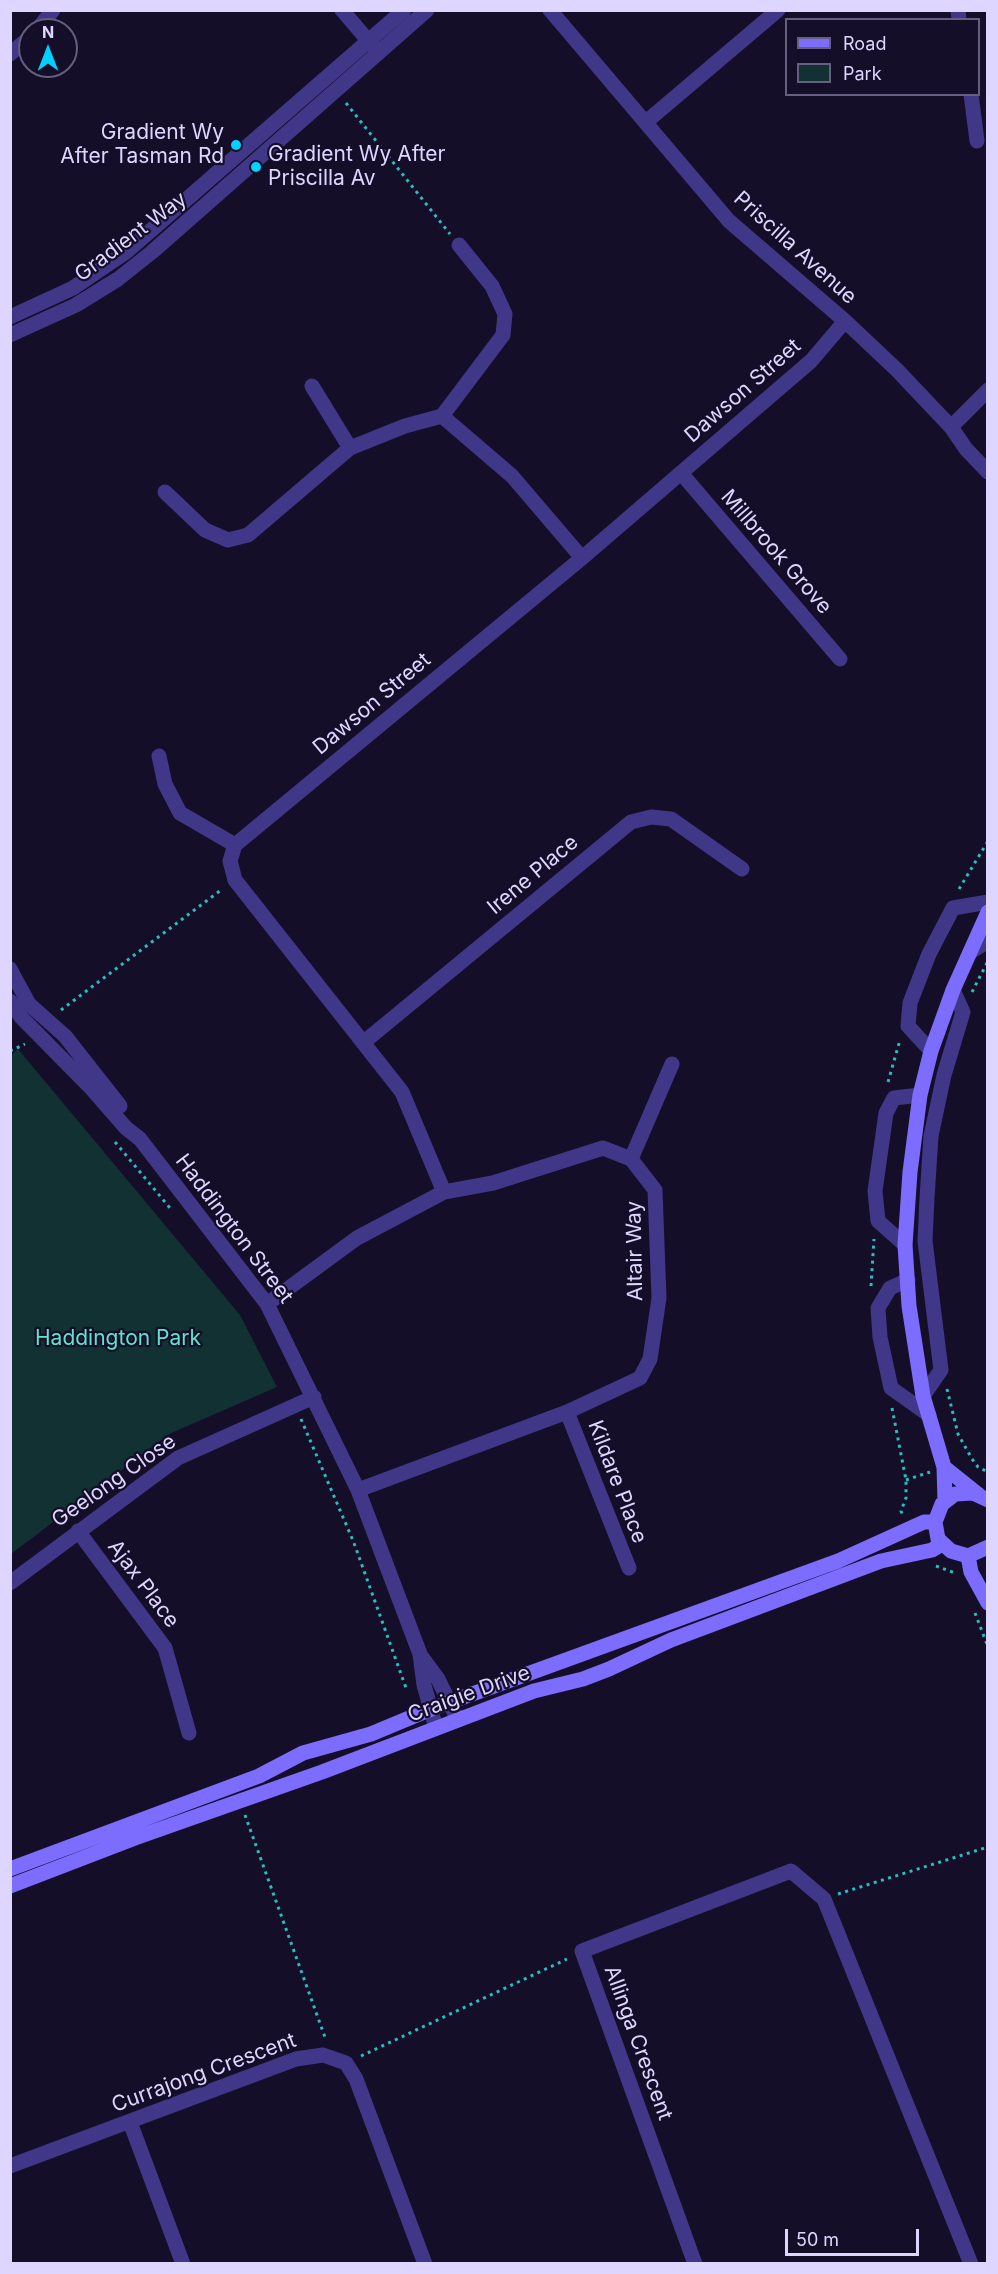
<!DOCTYPE html>
<html>
<head>
<meta charset="utf-8">
<style>
  body { margin:0 }
  #map { position:relative; width:998px; height:2274px; overflow:hidden; background:#150e28; font-family:Inter,sans-serif }
  canvas { display:block }
  .frame { position:absolute; inset:0; border:12px solid #ded6ff; pointer-events:none }
  .legend { position:absolute; left:785px; top:18px; width:195px; height:78px; box-sizing:border-box; background:#150e28; border:2px solid #655e7e; margin:0; padding:8px 10px; list-style:none; font-size:18px; color:#ded6ff }
  .legend li { display:flex; align-items:center; gap:12px; height:30px }
  .legend b { width:30px; border:2px solid #655e7e }
  .north { position:absolute; left:18px; top:18px; width:60px; height:60px; box-sizing:border-box; background:#150e28; border:2px solid #655e7e; border-radius:50%; rotate:0deg; font-size:16px; font-weight:700; line-height:24px; text-align:center; color:#ded6ff }
  .north::after { content:''; display:block; margin:auto; width:21px; height:27px; background:#02d1ff; clip-path:polygon(50% 0,100% 100%,50% 72%,0 100%) }
  .scale { position:absolute; left:785px; top:2229px; width:134px; height:27px; box-sizing:border-box; border:3px solid #ded6ff; border-top:0; padding-left:8px; font-size:18px; line-height:21px; white-space:nowrap; color:#ded6ff; -webkit-text-stroke:4px #150e28; paint-order:stroke }
</style>
</head>
<body>
<div id="map">
<canvas width="998" height="2274"></canvas>
<div class="frame"></div>
<ul class="legend">
<li><b style="height:8px;background:#7c6dff"></b>Road</li>
<li><b style="height:16px;background:#113132"></b>Park</li>
</ul>
<div class="north">N</div>
<div class="scale">50 m</div>
</div>
<script>
const g = document.querySelector('canvas').getContext('2d');
g.lineJoin = 'round';
function fill(path, color) {
  g.fillStyle = color;
  g.fill(path, 'evenodd');
}
function poly(rows) {
  const path = new Path2D();
  for (const r of rows) {
    path.moveTo(r[0], r[1]);
    for (let i = 2; i < r.length; i += 2) path.lineTo(r[i], r[i + 1]);
  }
  return path;
}
function strokePath(path, color, width, dash) {
  g.strokeStyle = color;
  g.lineWidth = width;
  g.lineCap = dash ? 'butt' : 'round';
  g.setLineDash(dash || []);
  g.stroke(path);
}
function drawText(font, color, halo, rows, align = 'center') {
  g.font = font + ' Inter,sans-serif';
  g.lineWidth = 4.5;
  g.setLineDash([]);
  g.textBaseline = 'middle';
  g.strokeStyle = halo;
  g.fillStyle = color;
  for (const [text, x, y, turn = 0] of rows) {
    g.save();
    g.translate(x, y);
    g.rotate((+turn || 0) * Math.PI / 180);
    g.textAlign = isNaN(turn) ? turn : align;
    if (halo) g.strokeText(text, 0, 0);
    g.fillText(text, 0, 0);
    g.restore();
  }
}
const green = poly([
  [18,1049,240,1315,277,1387,169,1434,11,1554,10,1056]
]);
const path = poly([
  [346,103,450,234],
  [959,889,988,841],
  [972,992,988,961],
  [61,1010,221,890],
  [10,1051,25,1044],
  [888,1082,900,1040],
  [115,1142,170,1208],
  [871,1286,874,1239],
  [947,1389,958,1434,972,1459,978,1467,988,1472],
  [892,1408,906,1480,906,1498,901,1511,903,1516],
  [301,1419,354,1543,406,1688],
  [906,1480,930,1472],
  [936,1566,955,1573],
  [975,1613,988,1647],
  [245,1815,326,2040],
  [838,1894,988,1847],
  [361,2056,567,1959]
]);
const minor = poly([
  [342,10,377,51],
  [550,10,729,221,845,321,897,370,951,427,966,449,988,472],
  [958,10,959,20],
  [37,30,53,10],
  [10,54,30,37],
  [971,94,977,141],
  [646,122,778,10],
  [312,386,350,448],
  [442,416,503,335,505,314,492,286,459,245],
  [951,427,988,390],
  [681,473,840,659],
  [165,492,205,530,228,540,248,535,350,448,405,426,442,416,512,476,582,558],
  [159,756,165,784,180,813,235,845],
  [970,952,988,941],
  [10,969,29,1004,65,1036,120,1106],
  [10,1001,21,1017,92,1089,126,1128,140,1139,267,1304,358,1490,420,1654,424,1685,436,1728],
  [364,1042,631,822,651,817,671,819,742,869],
  [931,1051,908,1026,910,1003,929,954,953,908,988,902],
  [631,1159,672,1064],
  [444,1192,402,1092,235,880,230,861,235,845,582,558,811,361,845,321],
  [905,1245,878,1221,875,1191,886,1113,894,1098,920,1095],
  [908,1280,890,1288,878,1308,880,1337,891,1388,929,1415],
  [267,1304,357,1238,444,1192,493,1183,603,1148,631,1159,655,1190,659,1298,650,1359,640,1378,567,1412,358,1490],
  [923,1396,941,1370,925,1241,927,1198,931,1136,944,1075,963,1012,953,990],
  [567,1412,629,1568],
  [78,1531,165,1648,189,1733],
  [10,1583,178,1458,314,1397],
  [421,1656,438,1679,458,1720],
  [130,2122,183,2264],
  [10,2166,296,2059,323,2055,346,2063,356,2079,425,2264],
  [695,2264,582,1951,791,1871,824,1899,971,2264]
]);
const tertiary = poly([
  [10,317,73,288,126,252,404,10],
  [10,335,76,305,118,279,152,252,427,10]
]);
const secondary = poly([
  [944,1467,979,1495],
  [988,1500,973,1493,955,1494,942,1504,935,1522,938,1539,951,1551,968,1556,988,1547],
  [945,1501,944,1467,923,1396,909,1306,905,1245,910,1172,920,1095,931,1051,953,990,988,912],
  [968,1556,971,1572,988,1603],
  [10,1869,259,1776,303,1753,371,1734,431,1709,838,1561,924,1522,935,1522],
  [10,1886,135,1838,322,1772,534,1691,583,1679,609,1669,671,1640,881,1561,932,1550,942,1544]
]);
const markers = [
  [236,145,6,"#02d1ff"],
  [256,167,6,"#02d1ff"]
];
const poiNames = [
  ["Gradient Wy",224,133],
  ["After Tasman Rd",224,157],
  ["Gradient Wy After",268,155,"left"],
  ["Priscilla Av",268,179,"left"]
];
const streetNames = [
  ["Gradient Way",131,237,-37],
  ["Priscilla Avenue",795,248,42],
  ["Dawson Street",743,391,-41],
  ["Millbrook Grove",776,552,49],
  ["Dawson Street",372,704,-40],
  ["Irene Place",533,875,-40],
  ["Haddington Street",234,1229,53],
  ["Altair Way",635,1251,-91],
  ["Geelong Close",114,1481,-35],
  ["Kildare Place",617,1482,69],
  ["Ajax Place",143,1584,53],
  ["Craigie Drive",469,1694,-20],
  ["Allinga Crescent",638,2043,70],
  ["Currajong Crescent",204,2073,-20]
];
const parkNames = [
  ["Haddington Park",118,1339]
];
fill(green, '#113132');
strokePath(path, '#2abcbf', 3, [3, 4.5]);
strokePath(minor, '#413789', 15);
strokePath(tertiary, '#413789', 15);
strokePath(secondary, '#7c6dff', 15);
for (const [x, y, r, color] of markers) {
  const dot = new Path2D();
  dot.arc(x, y, r, 0, 2 * Math.PI);
  g.fillStyle = color;
  g.fill(dot);
  strokePath(dot, '#150e28', 2);
}
drawText('21px', '#ded6ff', '#150e28', poiNames, 'right');
drawText('21px', '#ded6ff', '#150e28', streetNames);
drawText('21px', '#5be5ce', '#150e28', parkNames);
</script>
</body>
</html>
